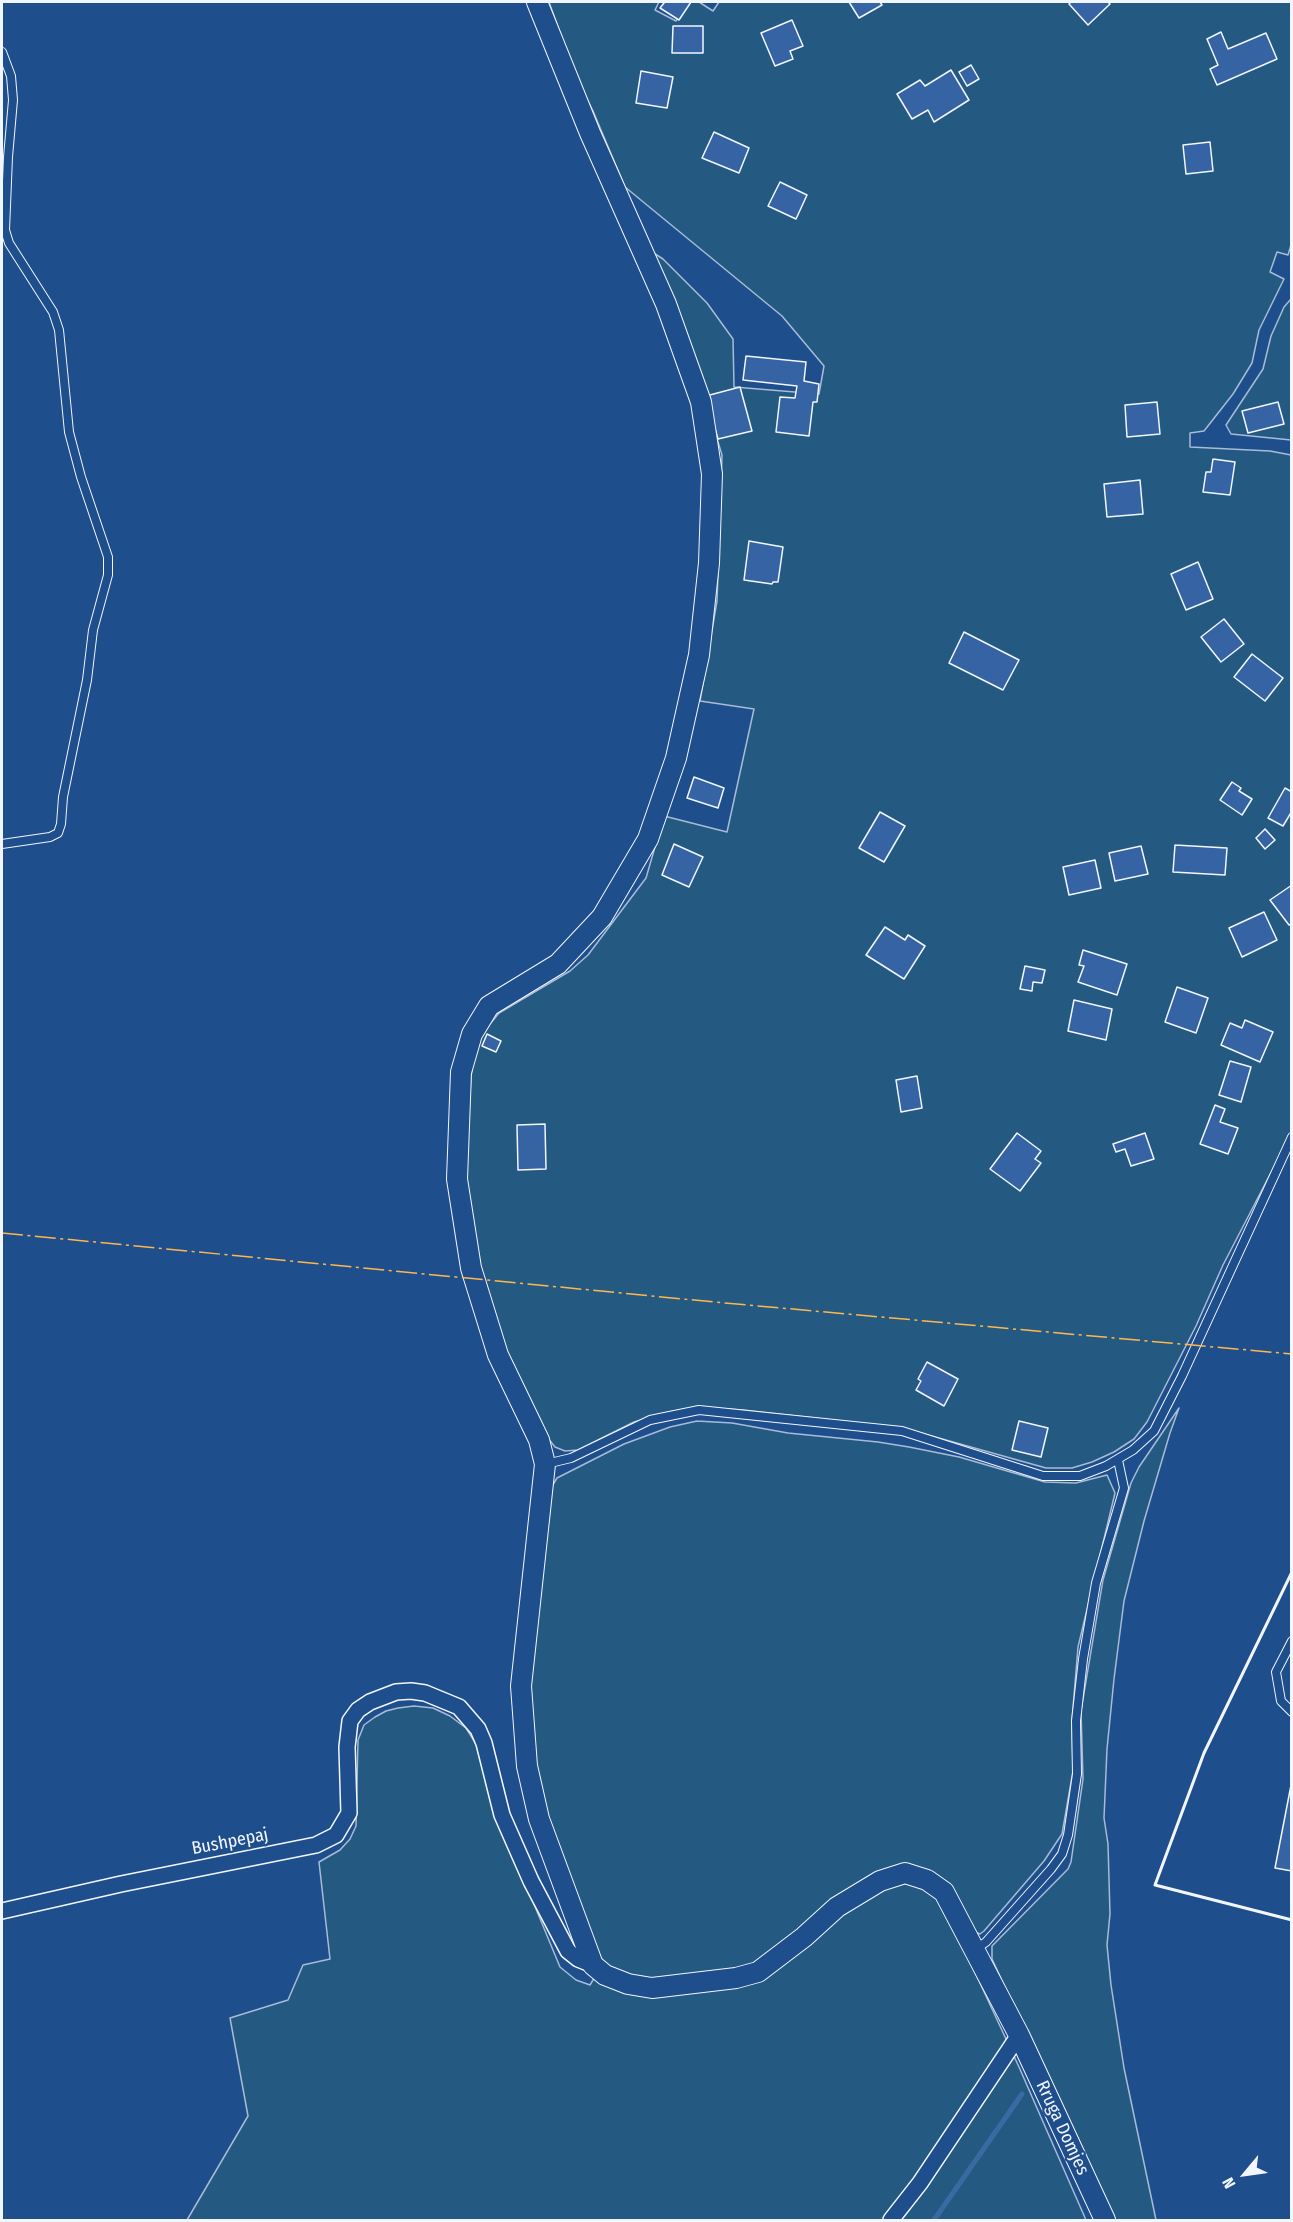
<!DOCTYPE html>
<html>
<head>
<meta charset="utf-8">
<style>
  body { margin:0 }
  #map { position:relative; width:1293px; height:2222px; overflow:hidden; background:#1f4e8c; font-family:"Fira Sans Condensed",sans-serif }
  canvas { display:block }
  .frame { position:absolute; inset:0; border:3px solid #f2f6ff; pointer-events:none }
  .north { position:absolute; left:1215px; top:2144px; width:60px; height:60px; -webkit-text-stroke:4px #1f4e8c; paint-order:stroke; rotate:241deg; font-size:16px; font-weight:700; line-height:24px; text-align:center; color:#f2f6ff }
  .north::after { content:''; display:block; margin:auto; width:21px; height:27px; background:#f2f6ff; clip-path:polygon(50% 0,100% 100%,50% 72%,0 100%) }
</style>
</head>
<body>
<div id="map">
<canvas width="1293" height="2222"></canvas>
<div class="frame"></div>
<div class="north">N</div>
</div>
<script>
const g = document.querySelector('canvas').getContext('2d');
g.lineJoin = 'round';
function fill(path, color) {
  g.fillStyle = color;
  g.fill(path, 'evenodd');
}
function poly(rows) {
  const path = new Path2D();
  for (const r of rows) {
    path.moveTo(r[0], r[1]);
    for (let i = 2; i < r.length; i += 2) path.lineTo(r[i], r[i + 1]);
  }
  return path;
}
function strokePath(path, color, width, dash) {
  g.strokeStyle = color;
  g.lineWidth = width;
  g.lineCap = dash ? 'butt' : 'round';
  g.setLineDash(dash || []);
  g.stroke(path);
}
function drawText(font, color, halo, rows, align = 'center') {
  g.font = font + ' "Fira Sans Condensed",sans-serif';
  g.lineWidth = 4.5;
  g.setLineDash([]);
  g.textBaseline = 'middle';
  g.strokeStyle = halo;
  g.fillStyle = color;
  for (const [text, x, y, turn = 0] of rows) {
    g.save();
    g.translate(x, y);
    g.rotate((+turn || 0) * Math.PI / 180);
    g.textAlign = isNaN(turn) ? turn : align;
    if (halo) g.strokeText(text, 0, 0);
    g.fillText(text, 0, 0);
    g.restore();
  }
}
const green = poly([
  [549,2,659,2,655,10,676,21,689,2,699,2,713,11,719,2,1291,2,1291,245,1288,255,1277,252,1270,272,1284,279,1259,330,1252,363,1233,394,1204,431,1190,433,1190,447,1270,451,1291,455,1291,1134,1223,1265,1196,1326,1147,1422,1134,1439,1114,1452,1092,1462,1072,1468,1046,1468,903,1428,743,1410,696,1407,669,1412,634,1422,578,1450,565,1451,555,1447,547,1437,509,1362,488,1305,464,1197,471,1077,475,1050,485,1030,499,1013,570,971,588,955,646,878,664,816,727,832,754,709,700,701,717,601,722,455,698,376,646,248,663,259,707,303,733,339,734,387,819,394,824,366,782,316,625,187,593,111,577,79,549,2],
  [1291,299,1291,440,1231,434,1226,425,1263,369,1271,336,1284,307,1291,299],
  [1179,1408,1170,1433,1144,1521,1124,1601,1114,1679,1107,1749,1104,1818,1108,1844,1110,1914,1107,1945,1111,1985,1124,2068,1156,2220,1113,2220,992,1959,992,1946,1068,1869,1071,1862,1083,1779,1081,1711,1103,1580,1131,1483,1139,1467,1179,1408],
  [697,1421,732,1423,788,1433,878,1442,909,1447,959,1457,1045,1482,1076,1483,1107,1475,1115,1493,1078,1647,1072,1720,1073,1771,1062,1834,1044,1861,984,1931,980,1934,975,1932,960,1940,1019,2067,1086,2220,187,2220,248,2116,230,2018,288,2000,303,1965,330,1959,319,1862,340,1850,350,1839,356,1826,358,1740,364,1725,375,1717,386,1711,398,1708,414,1706,433,1708,450,1716,466,1728,476,1744,493,1805,560,1967,576,1980,590,1985,602,1965,548,1828,525,1711,551,1488,557,1478,624,1444,670,1427,697,1421]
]);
const stream = poly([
  [934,2220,1022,2094]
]);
const building = poly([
  [662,2,691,2,679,20,660,8,664,3,662,2],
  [849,2,880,2,882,5,859,18,849,2],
  [1071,2,1108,2,1110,4,1088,25,1069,4,1071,2],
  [792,20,803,46,790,51,793,59,775,66,761,33,792,20],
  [673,26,703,26,703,53,672,53,673,26],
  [1221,32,1228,49,1266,33,1277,59,1217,85,1210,69,1218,65,1207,39,1221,32],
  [971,65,979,79,967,86,959,72,971,65],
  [951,70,969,100,934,122,928,110,912,119,897,94,920,80,925,86,951,70],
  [641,71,673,77,667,108,636,103,641,71],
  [714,132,749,148,739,173,702,158,714,132],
  [1210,142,1213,171,1186,174,1183,145,1210,142],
  [780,182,807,195,796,219,768,206,780,182],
  [746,356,806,362,804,381,819,384,817,402,813,402,809,436,776,432,780,397,795,398,797,386,743,380,746,356],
  [740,387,752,431,718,439,706,396,740,387],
  [1157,402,1160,434,1127,437,1125,405,1157,402],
  [1278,402,1284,424,1248,433,1242,411,1278,402],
  [1213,459,1235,462,1230,495,1203,492,1206,472,1211,472,1213,459],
  [1140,480,1143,514,1107,517,1104,484,1140,480],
  [749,541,783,547,778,582,773,582,772,584,744,580,749,541],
  [1198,562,1213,599,1186,610,1171,574,1198,562],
  [1224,619,1244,644,1221,662,1201,637,1224,619],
  [964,632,1019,660,1003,690,949,663,964,632],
  [1252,654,1283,678,1265,701,1234,677,1252,654],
  [694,777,724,788,718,808,687,798,694,777],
  [1232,782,1241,788,1239,791,1252,799,1242,815,1220,800,1232,782],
  [1285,788,1292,792,1292,811,1283,826,1268,818,1285,788],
  [880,812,905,826,884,862,859,848,880,812],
  [1265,829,1275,840,1265,849,1256,838,1265,829],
  [674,844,703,857,689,887,662,875,674,844],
  [1175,845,1227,848,1225,875,1173,872,1175,845],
  [1141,846,1148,874,1115,881,1109,853,1141,846],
  [1095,860,1101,888,1069,895,1063,867,1095,860],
  [1292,885,1292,924,1289,925,1270,900,1292,885],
  [1264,912,1277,940,1242,957,1229,928,1264,912],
  [885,927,905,940,908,935,925,946,904,979,866,955,885,927],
  [1083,950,1127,964,1117,995,1078,982,1084,966,1079,965,1083,950],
  [1025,966,1045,970,1042,983,1033,982,1032,991,1020,989,1025,966],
  [1177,987,1208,998,1196,1033,1165,1022,1177,987],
  [1074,1000,1112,1009,1106,1040,1068,1031,1074,1000],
  [1245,1020,1273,1032,1260,1062,1221,1045,1230,1023,1242,1028,1245,1020],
  [487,1034,501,1041,496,1052,482,1046,487,1034],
  [1230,1061,1251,1067,1241,1102,1219,1095,1230,1061],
  [917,1076,922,1108,901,1112,896,1080,917,1076],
  [1215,1105,1225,1109,1220,1122,1238,1128,1228,1154,1200,1144,1215,1105],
  [545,1124,546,1169,518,1170,517,1125,545,1124],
  [1017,1133,1041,1151,1035,1159,1041,1163,1020,1191,990,1169,1017,1133],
  [1145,1133,1154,1159,1131,1166,1125,1149,1116,1152,1113,1144,1145,1133],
  [927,1362,958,1379,944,1406,916,1390,921,1381,918,1379,927,1362],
  [1019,1421,1048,1428,1041,1457,1012,1450,1019,1421],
  [1292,1780,1292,1871,1275,1868,1292,1780]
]);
const service = poly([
  [2,52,11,76,13,100,8,157,5,230,9,243,53,312,59,330,69,432,81,477,108,557,108,575,93,630,87,680,63,797,61,824,58,833,50,837,2,844],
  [546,1464,571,1458,650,1420,699,1410,902,1431,1043,1476,1080,1476,1106,1466,1133,1450,1154,1431,1182,1376,1292,1137],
  [1292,1641,1276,1672,1281,1701,1292,1712],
  [976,1949,986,1942,1051,1869,1062,1854,1068,1835,1077,1774,1076,1721,1083,1659,1096,1583,1124,1488,1118,1460]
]);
const minor = poly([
  [2,1911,121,1884,316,1845,336,1835,349,1813,347,1747,350,1721,358,1710,370,1702,396,1692,411,1691,425,1693,459,1707,478,1729,484,1743,502,1815,531,1881,568,1951,578,1959,593,1965],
  [891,2220,920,2183,1019,2035]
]);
const tertiary = poly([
  [537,2,590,133,666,304,701,402,712,474,709,563,699,655,676,758,648,839,602,917,558,964,489,1006,472,1034,461,1072,457,1179,471,1268,498,1355,539,1440,545,1464,521,1686,527,1766,539,1819,593,1965,605,1975,628,1984,652,1988,736,1978,758,1972,804,1937,837,1907,880,1881,905,1873,927,1880,944,1892,1019,2035,1105,2220]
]);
const wall = poly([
  [1292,1572,1204,1753,1155,1885,1292,1920]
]);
const power = poly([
  [2,1233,714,1302,1292,1354]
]);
const streetNames = [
  ["Bushpepaj",230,1842,-11],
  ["Rruga Domjes",1062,2128,65]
];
fill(green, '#245a82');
strokePath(green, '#a8bbd7', 1.5);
strokePath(stream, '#3b69a3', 5);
fill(building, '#3563a3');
strokePath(building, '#f2f6ff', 1.5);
strokePath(service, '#f2f6ff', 10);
strokePath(minor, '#f2f6ff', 18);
strokePath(tertiary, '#f2f6ff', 22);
strokePath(service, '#1f4e8c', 8);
strokePath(minor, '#1f4e8c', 15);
strokePath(tertiary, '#1f4e8c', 20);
strokePath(wall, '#f2f6ff', 3);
strokePath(power, '#ffb74d', 1.5, [21, 4.5, 3, 4.5]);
drawText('18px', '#f2f6ff', '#1f4e8c', streetNames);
</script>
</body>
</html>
